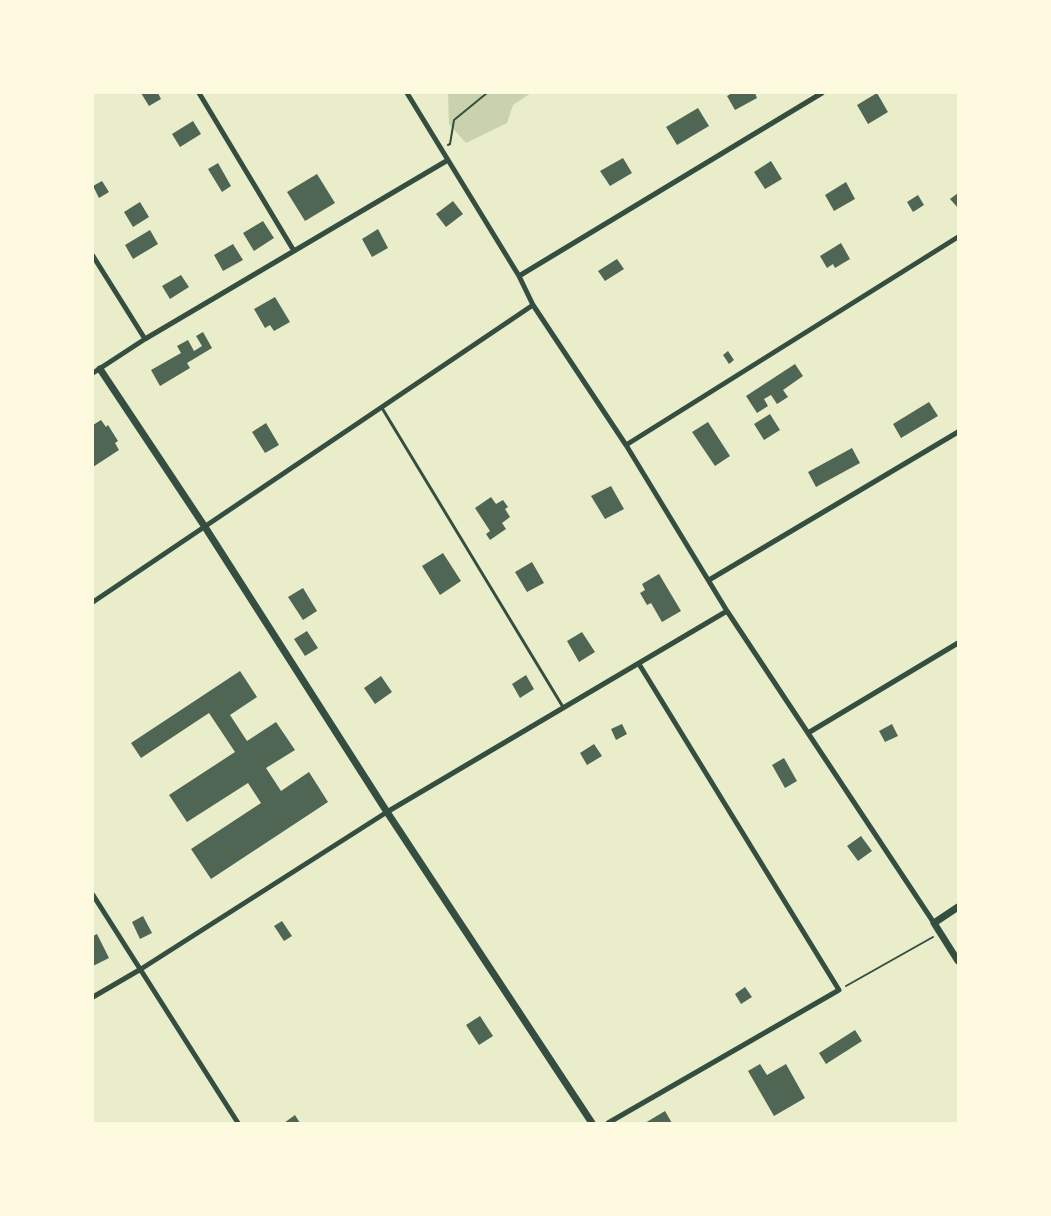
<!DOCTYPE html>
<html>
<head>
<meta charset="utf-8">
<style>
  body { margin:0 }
  #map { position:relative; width:1051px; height:1216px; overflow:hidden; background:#e9edc9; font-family:Rubik,sans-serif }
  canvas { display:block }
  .frame { position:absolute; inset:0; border:94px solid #fefae0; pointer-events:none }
</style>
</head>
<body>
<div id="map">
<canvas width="1051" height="1216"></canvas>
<div class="frame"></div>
</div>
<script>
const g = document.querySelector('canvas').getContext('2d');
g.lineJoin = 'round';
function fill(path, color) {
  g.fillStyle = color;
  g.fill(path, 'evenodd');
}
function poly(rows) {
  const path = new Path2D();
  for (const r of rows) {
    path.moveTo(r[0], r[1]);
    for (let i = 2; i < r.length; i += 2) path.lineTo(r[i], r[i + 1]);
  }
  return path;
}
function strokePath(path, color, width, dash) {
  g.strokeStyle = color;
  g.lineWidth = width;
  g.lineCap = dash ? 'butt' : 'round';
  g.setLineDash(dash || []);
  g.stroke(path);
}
const green = poly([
  [448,93,531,93,513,105,507,123,466,143,449,124]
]);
const building = poly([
  [141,93,158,93,161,99,149,106],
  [732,93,755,93,757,98,735,110,727,96],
  [877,93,888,112,868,124,857,105],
  [698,108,709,126,677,145,666,127],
  [193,121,201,134,180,147,172,134],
  [623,158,632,173,610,186,600,171],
  [771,161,782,179,765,189,754,172],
  [218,163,231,186,222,192,208,169],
  [317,174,335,203,305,221,287,192],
  [102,181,109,192,99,198,93,186],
  [846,182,855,199,834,211,825,195],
  [958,193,958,208,950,199],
  [918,195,924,205,913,212,907,202],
  [453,201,463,214,446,227,436,214],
  [140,202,149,217,133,227,124,212],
  [263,221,274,238,254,251,243,233],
  [378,229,388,248,372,257,362,239],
  [150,230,158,244,133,259,125,245],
  [841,243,850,259,835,268,833,264,827,268,820,256],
  [233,244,243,260,223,271,214,255],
  [617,259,624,269,605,281,598,271],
  [181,275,189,287,170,299,162,286],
  [275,297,290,322,274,331,270,325,265,328,254,309],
  [203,332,212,348,187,363,190,368,160,386,151,370,181,353,177,346,188,340,194,351,202,346,196,336],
  [728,351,734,360,729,364,723,355],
  [795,364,803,376,783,390,788,397,777,404,771,395,764,399,768,406,757,413,746,396],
  [929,402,938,416,901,438,893,424],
  [770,414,780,430,764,440,754,424],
  [101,420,106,427,108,425,118,441,115,443,119,450,93,467,93,425],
  [708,422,730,456,715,466,692,432],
  [266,423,279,445,265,453,252,432],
  [852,448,860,463,816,487,808,472],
  [611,486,624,509,605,519,591,496],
  [491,497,496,504,503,500,508,507,505,509,510,517,502,523,506,529,490,540,486,534,490,531,475,508],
  [443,553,461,581,440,595,422,566],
  [532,562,544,583,527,592,515,572],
  [659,574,681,611,662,622,651,603,647,605,640,593,645,590,642,584],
  [303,588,317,611,303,620,288,597],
  [307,631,318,648,305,656,294,639],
  [582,632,595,652,579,662,567,641],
  [240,671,257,697,230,715,247,741,276,722,295,750,266,768,281,791,309,772,328,802,211,879,191,849,261,803,248,783,187,822,169,795,235,752,209,713,141,758,131,743],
  [526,675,534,689,520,698,512,684],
  [381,676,392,692,375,704,364,688],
  [622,724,627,734,616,740,611,729],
  [892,724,898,736,885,742,879,731],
  [594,744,602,756,587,765,580,753],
  [784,758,797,781,785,788,772,765],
  [861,836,872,851,858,861,847,846],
  [143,916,152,933,140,939,132,922],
  [282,921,292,936,284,941,274,926],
  [97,934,109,958,93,966,93,936],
  [745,987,752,997,741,1004,735,994],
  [480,1016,493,1036,479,1045,466,1025],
  [855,1030,862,1041,826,1064,819,1053],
  [760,1064,767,1075,786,1064,805,1098,774,1116,748,1071],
  [665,1111,672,1123,645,1123],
  [295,1115,300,1123,284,1123]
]);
const path = poly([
  [448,145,450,144,454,120,487,93],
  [846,986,933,937]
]);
const service = poly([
  [382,408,563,707]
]);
const minor = poly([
  [199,93,294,251],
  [407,93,519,276,533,305,626,445,727,611,934,923],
  [93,256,145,339],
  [519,276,822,93],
  [93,373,145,339,448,160],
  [626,445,958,237],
  [709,580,958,432],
  [93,602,533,305],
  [808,733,958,643],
  [93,895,238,1123],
  [93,997,141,969,387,812,727,611],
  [608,1123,839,990,639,664]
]);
const tertiary = poly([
  [100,369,205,527,387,812,592,1123],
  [958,907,934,923,958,961]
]);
fill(green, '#cad2ad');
fill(building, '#4f6655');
strokePath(path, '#344e41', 2);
strokePath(service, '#344e41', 3);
strokePath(minor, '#344e41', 5);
strokePath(tertiary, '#344e41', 7);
</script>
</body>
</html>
